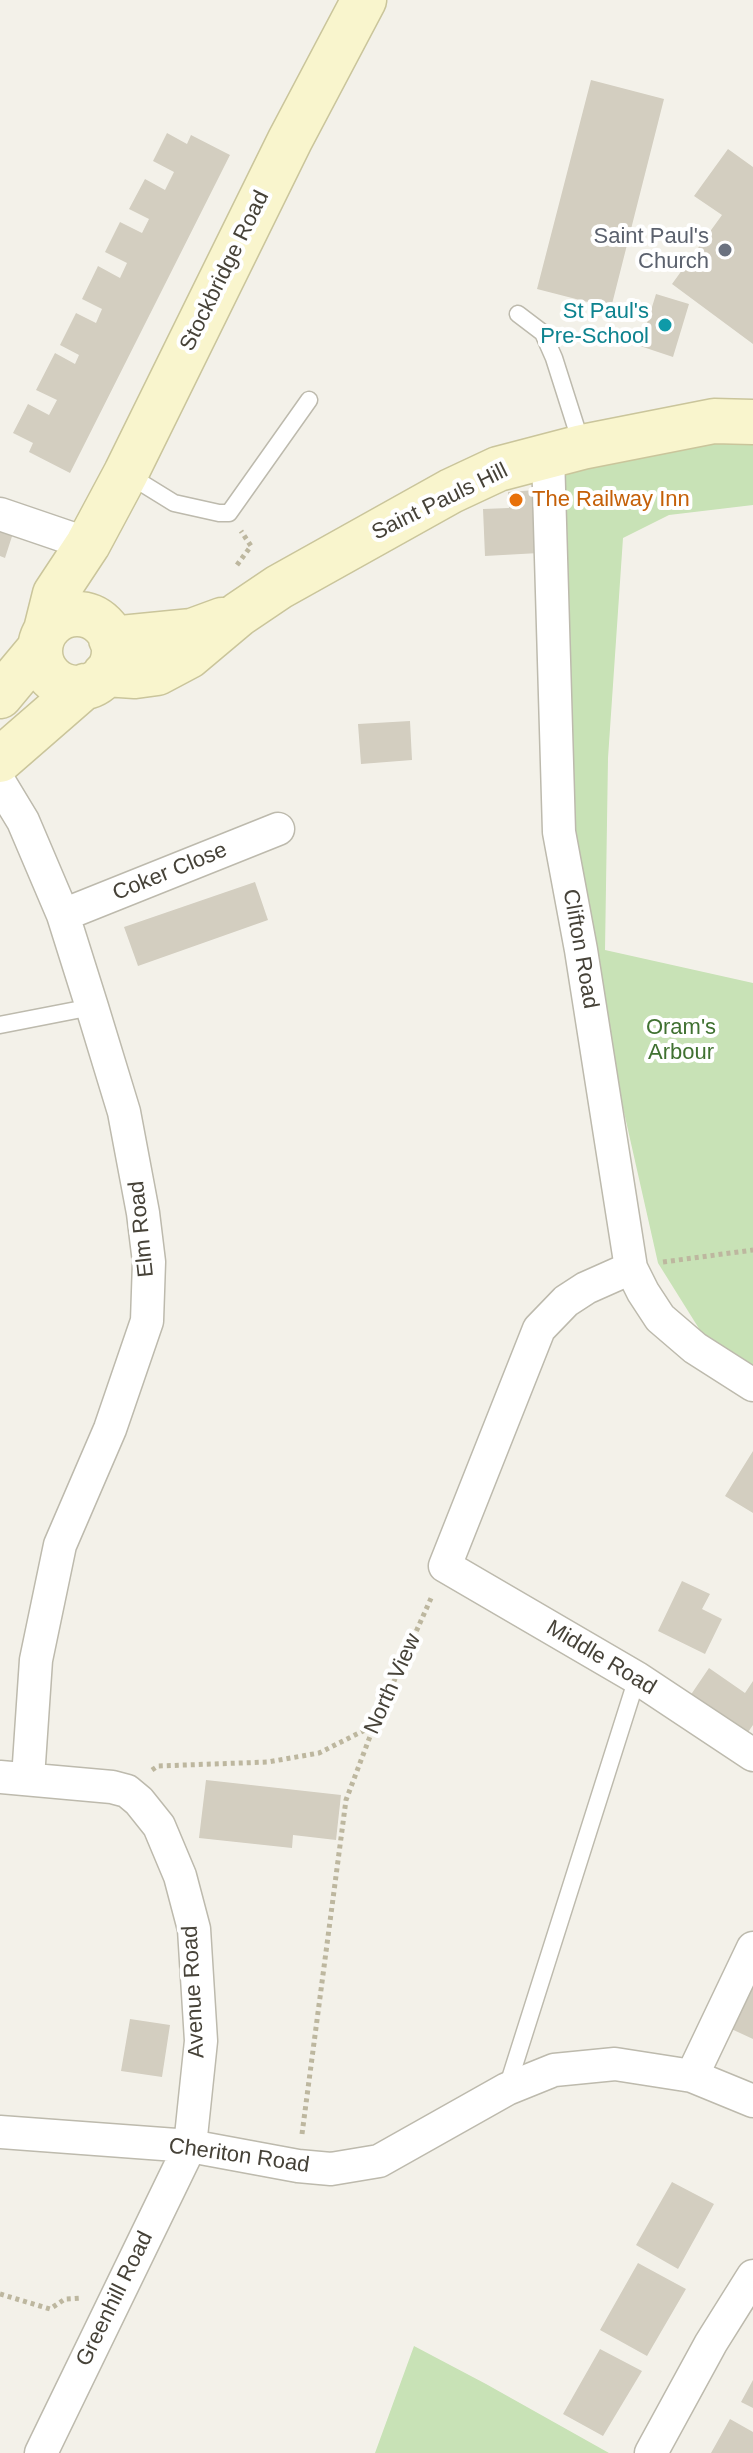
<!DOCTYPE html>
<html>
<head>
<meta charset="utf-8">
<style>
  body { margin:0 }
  canvas { display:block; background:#f3f1e9 }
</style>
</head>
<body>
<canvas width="753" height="2453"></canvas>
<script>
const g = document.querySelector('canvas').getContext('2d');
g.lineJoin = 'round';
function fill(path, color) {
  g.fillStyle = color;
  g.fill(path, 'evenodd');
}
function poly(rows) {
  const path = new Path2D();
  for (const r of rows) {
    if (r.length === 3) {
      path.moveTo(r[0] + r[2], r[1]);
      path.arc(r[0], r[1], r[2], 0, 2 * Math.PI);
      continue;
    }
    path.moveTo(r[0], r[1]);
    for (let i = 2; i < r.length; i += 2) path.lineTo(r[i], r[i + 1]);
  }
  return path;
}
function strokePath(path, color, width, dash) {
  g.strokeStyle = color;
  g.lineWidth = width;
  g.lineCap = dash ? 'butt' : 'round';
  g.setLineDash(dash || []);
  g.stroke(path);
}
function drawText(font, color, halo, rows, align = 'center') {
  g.font = font + ' Arial,sans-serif';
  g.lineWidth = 8;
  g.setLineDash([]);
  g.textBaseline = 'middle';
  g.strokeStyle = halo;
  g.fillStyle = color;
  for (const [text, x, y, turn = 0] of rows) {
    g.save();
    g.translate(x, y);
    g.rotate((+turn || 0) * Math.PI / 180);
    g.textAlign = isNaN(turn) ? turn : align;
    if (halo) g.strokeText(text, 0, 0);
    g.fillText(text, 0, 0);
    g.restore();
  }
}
const green = poly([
  [753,432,753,505,669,515,623,538,608,758,605,950,753,983,753,1366,703,1335,658,1263,587,948,568,824,560,471],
  [414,2346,486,2384,609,2453,375,2453]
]);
const building = poly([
  [591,80,664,99,611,308,537,289],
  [167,133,187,144,191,135,230,155,70,473,29,452,33,443,13,433,28,404,49,415,57,400,36,390,55,353,75,364,79,355,60,345,76,313,96,323,102,309,82,299,98,266,120,278,127,263,105,252,120,222,142,233,149,219,129,209,145,179,165,190,174,172,153,161],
  [728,149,753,167,753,344,672,284,722,215,694,196],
  [656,294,689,304,673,357,640,346],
  [536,490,539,553,485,556,483,509,509,508,508,492],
  [0,522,15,527,5,558,0,556],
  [410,721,412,760,361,764,358,724],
  [255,882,268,920,138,966,124,927],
  [753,1451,753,1513,725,1496],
  [682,1581,710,1594,702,1609,722,1619,705,1654,658,1631],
  [709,1668,745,1693,753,1681,753,1725,746,1735,690,1696],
  [206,1780,341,1795,336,1840,293,1835,292,1848,199,1838],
  [753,1971,753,2039,727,2027],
  [130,2019,170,2025,162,2077,121,2071],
  [672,2182,714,2204,678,2269,636,2245],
  [638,2263,686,2289,647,2356,600,2330],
  [600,2349,642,2371,603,2436,563,2414],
  [753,2380,753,2408,741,2402],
  [730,2419,753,2432,753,2453,711,2453]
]);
const path = poly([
  [237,565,251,546,241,531],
  [663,1262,753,1250],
  [152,1770,158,1766,268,1762,319,1753,373,1726],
  [302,2134,346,1800,374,1726,432,1596],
  [0,2294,50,2309,65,2299,82,2298]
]);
const lane = poly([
  [518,314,543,333,554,358,582,446],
  [127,474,174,503,219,513,229,513,309,400],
  [0,1025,92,1007],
  [507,2088,637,1678]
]);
const street = poly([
  [548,455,559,832,581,950,631,1268,643,1292,660,1318,695,1348,753,1385],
  [0,514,88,544],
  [0,783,23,821,63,915,92,1007,124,1112,143,1213,149,1262,147,1321,110,1429,60,1545,36,1660,28,1778],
  [63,915,278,829],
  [631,1268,586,1288,566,1301,539,1329,445,1566,637,1678,753,1755],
  [0,1777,112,1787,127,1791,139,1801,159,1826,180,1876,194,1929,201,2041,190,2146,41,2453],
  [692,2076,753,1948],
  [0,2132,190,2146,298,2166,331,2169,379,2161,507,2089,554,2070,615,2064,692,2076,753,2101],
  [651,2453,711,2343,753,2276]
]);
const secondary = poly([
  [77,651,37],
  [46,630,55,594,88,544,126,473,290,140,364,0],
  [111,639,192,631,222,620],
  [105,674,135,676,157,673,189,656,239,614,279,587,451,491,498,469,582,447,714,421,753,422],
  [0,696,40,648],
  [0,760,85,686]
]);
const markers = [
  [725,250,8,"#6b7280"],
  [665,325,8,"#0f9aa8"],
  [516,500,8,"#e8710a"]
];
const worshipNames = [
  ["Saint Paul's",709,237],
  ["Church",709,262]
];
const streetNames = [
  ["Stockbridge Road",225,271,-64],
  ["Saint Pauls Hill",440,502,-26],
  ["Coker Close",170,872,-22],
  ["Clifton Road",580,949,80],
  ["Elm Road",142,1229,-96],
  ["Middle Road",601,1658,31],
  ["North View",393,1684,-66],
  ["Avenue Road",194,1992,-93],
  ["Cheriton Road",239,2156,8],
  ["Greenhill Road",115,2299,-64]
];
const cultureNames = [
  ["St Paul's",649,312],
  ["Pre-School",649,337]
];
const foodNames = [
  ["The Railway Inn",532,500]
];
const parkNames = [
  ["Oram's",681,1028],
  ["Arbour",681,1053]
];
fill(green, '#c8e2b6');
fill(building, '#d3cec0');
strokePath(lane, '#bdbaad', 19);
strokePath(street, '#bdbaad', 35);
strokePath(secondary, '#cac59b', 47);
strokePath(path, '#bdb79f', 5, [4, 4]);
strokePath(lane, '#fff', 16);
strokePath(street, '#fff', 32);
strokePath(secondary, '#f9f5cd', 44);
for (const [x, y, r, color] of markers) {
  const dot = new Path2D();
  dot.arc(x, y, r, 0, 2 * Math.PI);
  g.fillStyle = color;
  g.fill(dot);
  strokePath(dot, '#fff', 3);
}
drawText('22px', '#5b616d', '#fff', worshipNames, 'right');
drawText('22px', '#464238', '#fff', streetNames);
drawText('22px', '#0d838f', '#fff', cultureNames, 'right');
drawText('22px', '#c56008', '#fff', foodNames, 'left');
drawText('22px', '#407131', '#fff', parkNames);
</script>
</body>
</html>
